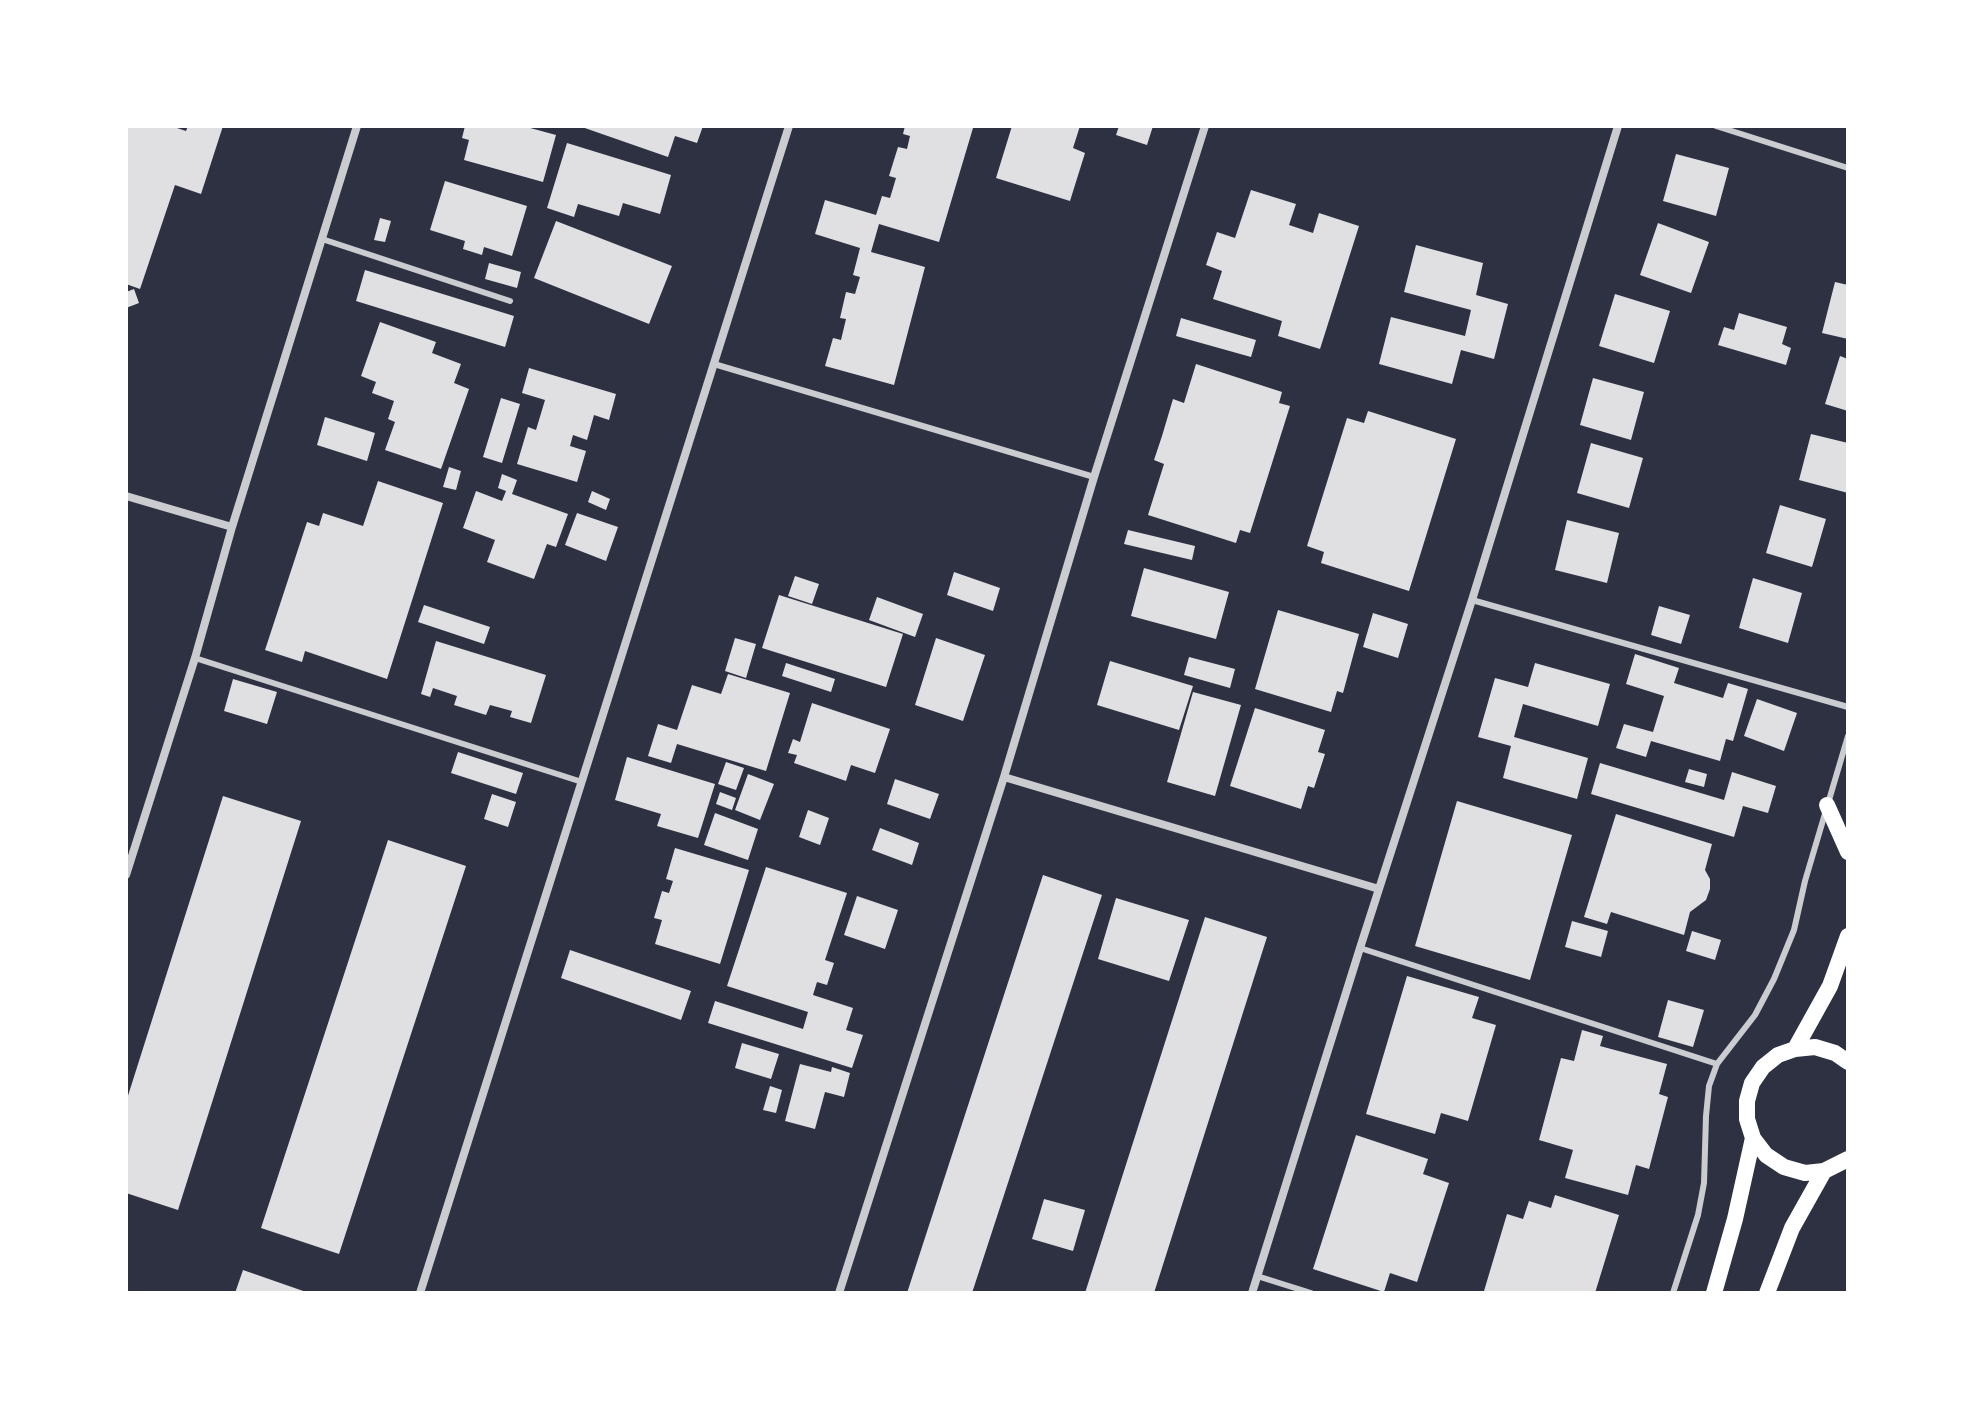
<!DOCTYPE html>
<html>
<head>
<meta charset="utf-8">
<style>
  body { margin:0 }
  #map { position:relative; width:1974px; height:1419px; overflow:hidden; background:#2d3142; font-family:Georgia,serif }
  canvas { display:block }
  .frame { position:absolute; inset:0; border:128px solid #fff; pointer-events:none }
</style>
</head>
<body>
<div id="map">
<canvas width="1974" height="1419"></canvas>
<div class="frame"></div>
</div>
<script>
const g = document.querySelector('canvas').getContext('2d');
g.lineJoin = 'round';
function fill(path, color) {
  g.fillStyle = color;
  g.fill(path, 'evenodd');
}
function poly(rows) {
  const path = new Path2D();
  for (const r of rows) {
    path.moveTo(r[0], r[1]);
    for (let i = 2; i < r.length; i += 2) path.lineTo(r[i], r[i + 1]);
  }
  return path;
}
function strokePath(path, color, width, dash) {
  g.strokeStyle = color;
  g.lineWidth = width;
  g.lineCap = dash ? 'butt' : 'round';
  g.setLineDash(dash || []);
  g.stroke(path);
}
const building = poly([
  [126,126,171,126,186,131,188,126,223,126,201,194,175,185,140,289,126,284],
  [465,126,523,126,556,135,543,182,464,160,469,140,462,138],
  [579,126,703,126,697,143,675,136,668,157],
  [905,126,973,128,939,242,879,224,871,252,925,267,894,385,825,366,833,338,841,340,846,319,840,318,846,292,855,294,860,277,853,275,860,248,815,234,825,200,876,215,882,196,890,198,896,178,889,176,898,147,907,149,910,136,903,134],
  [1012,126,1080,126,1073,148,1085,153,1070,201,996,178],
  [1119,126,1153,126,1147,145,1116,135],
  [567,143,671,175,660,214,623,203,619,216,578,204,574,217,547,208],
  [1676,154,1729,168,1716,216,1663,201],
  [445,181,527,206,512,256,484,247,482,255,463,249,465,241,430,230],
  [1251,190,1296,204,1289,225,1313,233,1319,213,1359,226,1320,349,1278,336,1282,321,1213,299,1222,271,1206,265,1217,232,1235,238],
  [380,218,391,221,385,242,374,240],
  [556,221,672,266,649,324,534,278],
  [1658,223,1709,242,1691,293,1640,275],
  [1416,245,1483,263,1476,295,1508,304,1494,359,1461,350,1452,384,1379,364,1391,317,1465,336,1471,310,1404,292],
  [489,263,521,272,517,288,485,279],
  [365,270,514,316,505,347,356,301],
  [1835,282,1848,285,1848,339,1822,333],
  [134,289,139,303,126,308,126,292],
  [1615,294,1670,311,1654,363,1599,346],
  [1739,313,1787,327,1782,344,1791,348,1786,365,1718,345,1724,327,1734,330],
  [1181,318,1256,340,1251,357,1176,336],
  [380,322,436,342,432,353,461,364,454,383,469,389,441,469,385,450,395,422,388,419,394,401,372,393,376,382,361,376],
  [1840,356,1848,359,1848,411,1825,404],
  [1196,364,1282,392,1279,403,1290,406,1250,533,1240,530,1236,543,1148,515,1164,464,1154,460,1162,436,1173,399,1184,403],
  [529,368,616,394,609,420,594,415,587,440,573,435,570,446,586,451,577,482,517,464,528,427,536,430,545,400,522,393],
  [1593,378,1644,392,1631,440,1580,425],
  [501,398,520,404,502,463,483,457],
  [1368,411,1456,439,1409,591,1321,563,1324,552,1307,546,1347,418,1364,423],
  [325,417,375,433,367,461,317,445],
  [1811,434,1848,443,1848,493,1799,480],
  [1591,443,1643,458,1629,508,1577,493],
  [449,467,461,471,456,490,443,487],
  [502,474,517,480,512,494,568,514,556,547,547,544,534,579,487,562,495,540,463,528,476,491,502,501,506,491,498,488],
  [378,481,443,503,387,679,305,651,302,662,265,650,307,522,319,526,323,513,363,526],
  [592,491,610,499,606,510,588,502],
  [1780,505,1826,519,1812,567,1766,553],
  [577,513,618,527,606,561,565,545],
  [1567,520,1619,533,1607,583,1555,570],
  [1128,530,1195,546,1192,560,1124,544],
  [1144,568,1229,592,1216,639,1131,616],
  [954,572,1000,588,993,611,947,595],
  [795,576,819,584,812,604,788,596],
  [1753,578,1802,593,1788,643,1739,628],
  [779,595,903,634,886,687,762,648],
  [877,597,923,614,915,637,869,620],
  [424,605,490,627,484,644,418,622],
  [1659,606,1690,615,1681,644,1651,635],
  [1278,610,1359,634,1343,693,1337,691,1331,712,1255,689],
  [1373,613,1408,624,1398,658,1363,647],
  [735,638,756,644,746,678,725,671],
  [936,638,985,655,963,721,915,705],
  [436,641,546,675,531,723,510,717,512,711,490,705,486,715,454,705,457,696,433,688,430,697,421,694],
  [1635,654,1679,668,1674,683,1723,698,1728,683,1748,689,1733,741,1726,739,1720,761,1651,741,1646,757,1616,748,1624,724,1653,732,1664,696,1626,684],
  [1189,657,1235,669,1230,688,1184,675],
  [1110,661,1193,686,1179,730,1097,705],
  [786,663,835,679,831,692,782,676],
  [1535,663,1610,684,1598,726,1523,704,1514,737,1588,758,1577,799,1503,778,1511,746,1478,737,1495,678,1528,687],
  [728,674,790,693,766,771,677,744,671,763,648,756,658,724,677,730,692,685,721,694],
  [233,679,277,692,267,724,224,711],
  [1193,692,1241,705,1215,796,1167,782],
  [1757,699,1797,713,1784,751,1744,736],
  [812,703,890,729,875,773,851,765,846,781,794,763,797,755,788,753,793,739,800,742],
  [1255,708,1325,730,1318,752,1325,754,1314,788,1308,786,1301,809,1230,786],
  [458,752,523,773,516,794,451,773],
  [627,757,715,784,698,838,657,826,661,814,615,800],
  [726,762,744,768,736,790,718,784],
  [1600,763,1724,800,1732,772,1776,786,1768,813,1743,806,1734,837,1591,794],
  [1689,769,1707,774,1704,787,1685,782],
  [748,774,774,784,760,820,735,810],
  [895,779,939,794,930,819,887,804],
  [720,792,736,798,732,810,716,804],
  [492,794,516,802,508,827,484,819],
  [223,796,301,821,178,1210,126,1193,126,1102],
  [1457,801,1572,835,1530,980,1415,946],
  [808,810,829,818,820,845,799,837],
  [715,813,758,829,748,860,704,845],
  [1616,814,1712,844,1705,870,1710,879,1710,889,1706,900,1690,912,1684,935,1611,912,1607,924,1584,917],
  [880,828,919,843,912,865,872,850],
  [388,840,466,866,339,1254,261,1228],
  [675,848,749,870,720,964,655,944,662,920,654,918,662,891,669,893,673,881,666,879],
  [766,867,847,893,825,960,834,963,827,985,817,982,813,995,853,1008,846,1030,863,1035,852,1068,708,1023,715,1001,803,1029,808,1012,727,986],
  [1043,875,1102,895,972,1293,907,1293],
  [857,896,898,910,885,949,844,935],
  [1116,898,1189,920,1169,981,1098,959],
  [1205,917,1267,937,1154,1293,1085,1293],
  [1572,921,1608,931,1601,957,1565,947],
  [1692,931,1721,940,1715,960,1686,951],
  [570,950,691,991,681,1020,561,978],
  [1407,976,1479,997,1472,1018,1496,1025,1468,1121,1441,1113,1435,1134,1366,1114],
  [1668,1000,1704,1010,1693,1047,1658,1037],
  [1582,1030,1603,1036,1600,1046,1667,1064,1659,1094,1668,1097,1649,1169,1636,1165,1628,1195,1565,1178,1573,1150,1539,1140,1561,1058,1574,1061],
  [742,1043,779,1054,771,1079,735,1068],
  [800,1064,831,1072,832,1067,850,1073,844,1097,825,1092,815,1129,785,1121],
  [770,1086,782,1090,776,1113,763,1110],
  [1356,1135,1428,1159,1423,1174,1449,1183,1417,1282,1390,1273,1384,1292,1313,1269],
  [1555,1195,1619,1215,1595,1293,1484,1291,1507,1214,1523,1219,1529,1201,1551,1208],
  [1044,1199,1085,1210,1073,1251,1032,1239],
  [243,1270,309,1293,235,1293]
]);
const service = poly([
  [1716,126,1848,168],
  [322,239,510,301],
  [714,364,1094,477],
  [1472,600,1848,707],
  [195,658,582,782],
  [1360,948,1717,1064],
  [1257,1276,1311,1293],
  [1673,1293,1698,1215,1704,1183,1706,1116,1709,1086,1717,1064,1755,1015,1774,979,1794,930,1805,881,1848,736]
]);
const minor = poly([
  [126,496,232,527],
  [1004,777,1379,889],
  [126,875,195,658,232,527,357,126],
  [420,1293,789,126],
  [839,1293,1004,777,1094,477,1205,126],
  [1252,1293,1360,948,1472,600,1618,126]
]);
const secondary = poly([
  [1827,805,1848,852],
  [1795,1049,1830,986,1848,936],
  [1848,1062,1835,1053,1815,1047,1795,1049,1778,1055,1763,1067,1752,1083,1747,1101,1747,1119,1753,1138,1766,1155,1784,1167,1805,1173,1824,1171,1848,1159],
  [1714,1293,1735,1219,1753,1138],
  [1767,1293,1792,1228,1824,1171]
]);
fill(building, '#e0e0e3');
strokePath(service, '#caccd0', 6);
strokePath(minor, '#caccd0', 8);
strokePath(secondary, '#fff', 16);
</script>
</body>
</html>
